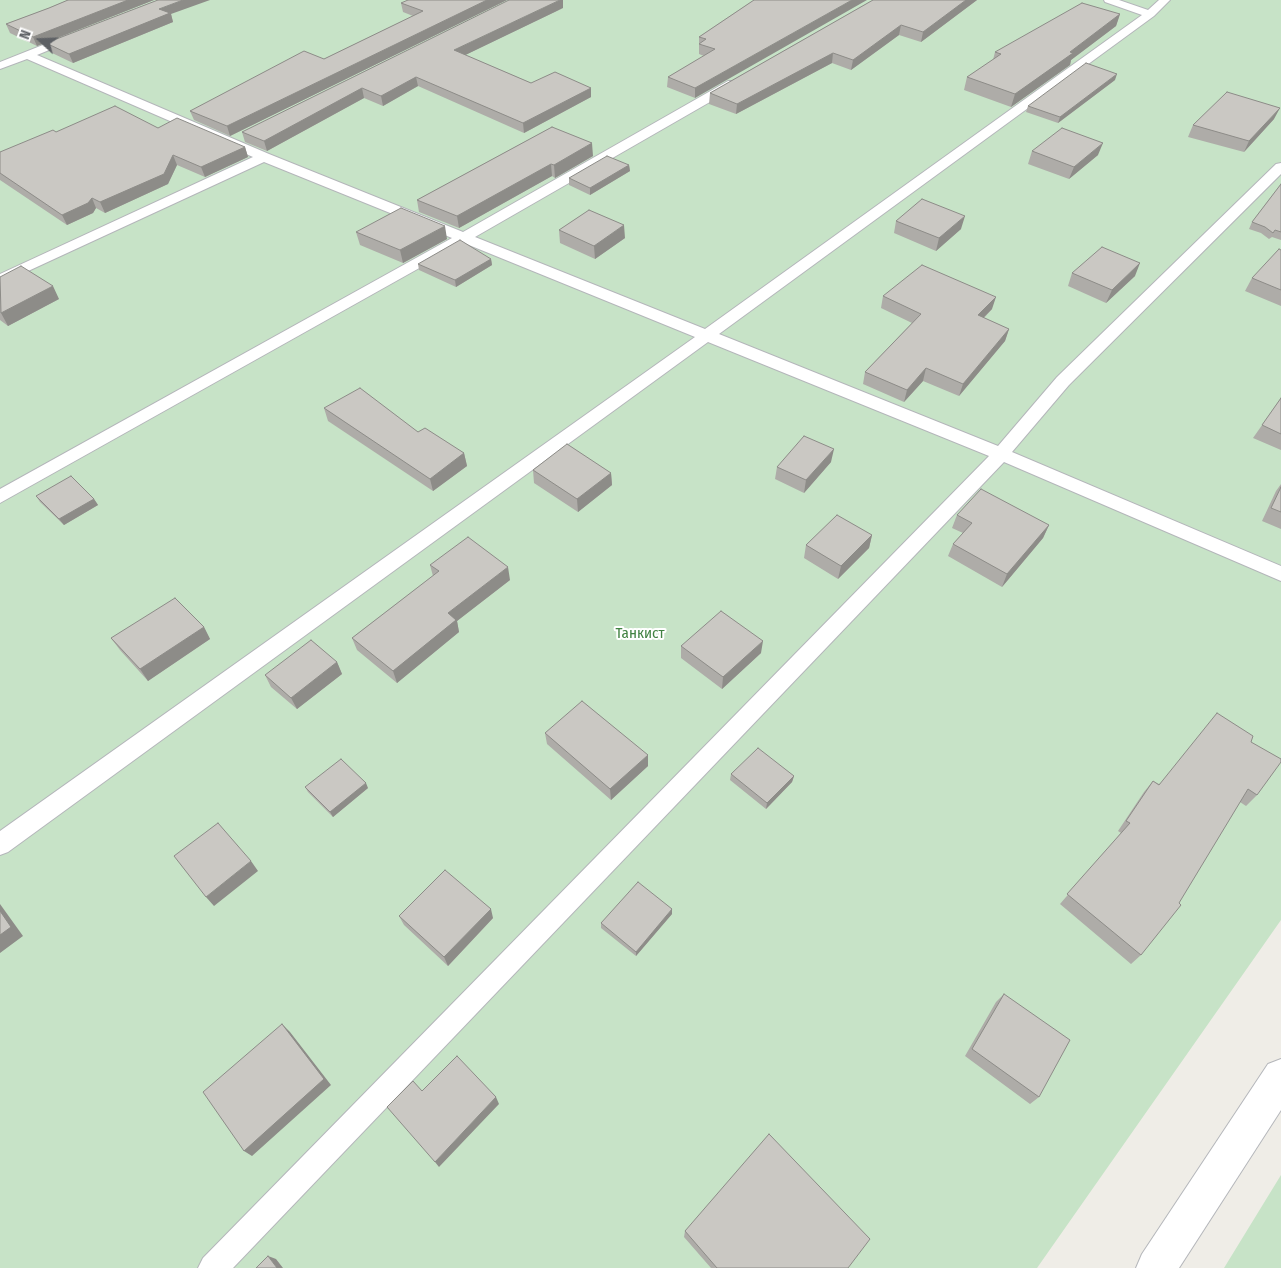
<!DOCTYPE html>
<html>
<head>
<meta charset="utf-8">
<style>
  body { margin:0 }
  #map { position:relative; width:1281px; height:1268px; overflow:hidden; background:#efede7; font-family:"Fira Sans Condensed",sans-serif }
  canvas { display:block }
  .north { position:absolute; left:15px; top:15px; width:50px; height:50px; -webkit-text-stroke:4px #fff; paint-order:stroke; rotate:290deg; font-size:14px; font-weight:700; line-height:20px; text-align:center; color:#5e6165 }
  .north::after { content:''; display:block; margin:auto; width:18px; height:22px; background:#5e6165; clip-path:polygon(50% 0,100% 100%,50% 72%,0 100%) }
</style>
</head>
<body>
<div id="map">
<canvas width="1281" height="1268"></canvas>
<div class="north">N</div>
</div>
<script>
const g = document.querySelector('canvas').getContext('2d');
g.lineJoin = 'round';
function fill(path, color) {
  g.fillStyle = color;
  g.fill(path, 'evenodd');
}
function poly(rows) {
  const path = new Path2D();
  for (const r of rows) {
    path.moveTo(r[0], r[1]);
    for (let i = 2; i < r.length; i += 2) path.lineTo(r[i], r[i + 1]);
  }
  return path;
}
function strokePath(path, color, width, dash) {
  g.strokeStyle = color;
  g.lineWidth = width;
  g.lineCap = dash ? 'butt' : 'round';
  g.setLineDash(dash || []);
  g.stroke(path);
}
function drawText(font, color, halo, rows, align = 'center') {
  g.font = font + ' "Fira Sans Condensed",sans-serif';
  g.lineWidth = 4;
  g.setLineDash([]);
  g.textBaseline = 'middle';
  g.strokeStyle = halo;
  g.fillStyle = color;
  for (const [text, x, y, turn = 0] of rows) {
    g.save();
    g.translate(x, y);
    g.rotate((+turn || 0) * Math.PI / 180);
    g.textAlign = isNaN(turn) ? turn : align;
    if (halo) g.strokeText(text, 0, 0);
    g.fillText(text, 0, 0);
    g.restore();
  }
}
const green = poly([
  [0,0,1281,0,1281,920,1037,1268,0,1268],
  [1281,1175,1281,1268,1224,1268]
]);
const service = poly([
  [1104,0,1119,0,1148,10,1159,0,1170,0,1154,16,719,334,998,446,1057,377,1276,164,1281,163,1281,174,1069,385,1012,452,1281,566,1281,581,1004,462,233,1268,198,1268,203,1258,989,456,708,342,8,852,0,855,0,831,695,337,464,243,0,503,0,489,452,238,264,162,0,284,0,274,253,157,27,59,0,69,0,62,68,35,76,35,78,37,76,39,37,55,269,154,463,232,728,81,736,81,738,84,736,87,475,237,705,329,1142,15,1105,2,1104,0]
]);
const tertiary = poly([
  [1281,1059,1281,1110,1179,1268,1136,1268,1142,1254,1268,1064,1281,1059]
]);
const wall = poly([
  [68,0,154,0,37,46,10,33,6,24,49,8],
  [507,0,230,136,194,120,190,111,324,59,413,16,403,12,401,3],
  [754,0,695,98,667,87,668,77,704,56,699,54,699,37],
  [873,0,977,0,921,42,899,35,851,70,832,63,736,114,709,104,710,93],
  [563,8,465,55,531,83,591,88,591,97,524,133,418,86,383,106,364,98,267,151,245,142,242,132],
  [171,14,173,22,73,63,50,52,46,43],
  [1120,14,1116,26,1071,60,1070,65,1011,107,964,90,967,77,993,60,995,52],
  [1115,80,1058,123,1026,112,1028,106],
  [1274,119,1244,152,1188,137,1193,125],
  [552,127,593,156,555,178,552,176,459,228,419,212,417,200],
  [158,128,245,147,248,157,205,177,177,165,168,184,105,213,96,208,93,213,67,225,0,180,0,152,56,132],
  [1032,151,1098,155,1069,179,1028,164],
  [629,165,630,171,590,195,569,185,569,178],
  [1281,184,1281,240,1272,237,1269,239,1261,233,1249,229,1252,222],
  [896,221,961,229,936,251,894,233],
  [559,230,625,238,595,259,560,243],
  [356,232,447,239,403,263,360,245],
  [1281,250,1281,306,1245,291,1252,278],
  [491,259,492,265,456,287,419,270,418,264],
  [1072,273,1135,276,1106,303,1068,286],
  [0,277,59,299,8,326,0,320],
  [883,296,992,309,984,318,1009,329,1005,341,959,396,923,381,904,402,863,384,865,372,912,323,881,308],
  [1281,398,1281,450,1253,438],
  [324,408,418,432,464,453,467,466,433,491,328,421],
  [831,462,804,493,775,479,777,467],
  [533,470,611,473,612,485,578,512,534,483],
  [1281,484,1281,529,1262,521,1276,491],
  [36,496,94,499,98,505,64,525,40,502],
  [957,515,1049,525,1043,538,1002,587,948,556,953,544,963,533,952,528],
  [872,535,869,548,838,579,804,558,806,545],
  [430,565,510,580,457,621,459,632,397,683,357,650,352,638,433,576],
  [204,627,210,639,148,681,120,650,111,638],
  [681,646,761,653,722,689,681,658],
  [337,662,342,674,297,709,271,687,265,675],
  [545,733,648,766,611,800,547,744],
  [1251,742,1257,795,1246,806,1240,802,1141,955,1131,964,1060,904,1121,833,1118,831,1144,792,1153,781,1159,784],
  [731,774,794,776,792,782,766,809,730,780],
  [305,787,368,788,333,817,308,792],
  [672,914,636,956,601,928,601,923],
  [399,916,493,918,448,966,404,925],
  [1004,994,1039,1097,1030,1104,965,1056,996,1002],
  [685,1231,848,1268,711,1268,684,1237]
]);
const shadedWall = poly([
  [128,0,154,0,37,46,33,37],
  [183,0,210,0,171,14,173,22,73,63,69,54,159,9],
  [487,0,507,0,230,136,227,126],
  [560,0,563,0,563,8,455,60,454,50],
  [852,0,867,0,695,98,695,88],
  [966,0,977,0,921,42,923,32],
  [1120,14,1116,26,1071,60,1070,65,1011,107,1015,94],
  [901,25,899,35,851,70,853,60],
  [833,53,832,63,736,114,737,104],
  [1117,74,1115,80,1058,123,1060,117],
  [416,77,418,86,383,106,381,96],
  [362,88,364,98,267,151,264,141],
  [591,88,591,97,524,133,523,123],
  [1280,108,1274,119,1244,152,1249,141],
  [592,143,593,156,555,178,554,165],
  [1103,143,1098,155,1069,179,1074,167],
  [245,147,248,157,205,177,201,167],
  [173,155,177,165,168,184,105,213,100,202],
  [551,164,552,176,459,228,457,216],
  [629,165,630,171,590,195,590,188],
  [92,198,96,208,93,213,67,225,62,215],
  [965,216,961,229,936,251,939,238],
  [624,225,625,238,595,259,594,246],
  [445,226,447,239,403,263,400,250],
  [491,259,492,265,456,287,455,280],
  [1140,263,1135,276,1106,303,1112,290],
  [53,286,59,299,8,326,1,313],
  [996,297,992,309,974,327,978,315],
  [1009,329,1005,341,959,396,963,384],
  [926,368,923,381,904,402,907,390],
  [834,449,831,462,804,493,806,480],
  [464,453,467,466,433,491,430,479],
  [611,473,612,485,578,512,577,499],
  [94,499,98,505,64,525,59,519],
  [1049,525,1043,538,1002,587,1007,574],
  [872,535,869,548,838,579,841,566],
  [508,567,510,580,457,621,459,632,397,683,393,671,448,613],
  [204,627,210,639,148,681,140,669],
  [763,641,761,653,722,689,723,677],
  [337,662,342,674,297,709,291,698],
  [648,755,648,766,611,800,610,789],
  [794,776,792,782,766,809,767,803],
  [366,783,368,788,333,817,330,812],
  [251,861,258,871,214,906,206,897],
  [0,904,23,936,0,953],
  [491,909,493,918,448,966,444,957],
  [672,909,672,914,636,956,636,952],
  [282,1024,290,1032,331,1085,252,1156,244,1151],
  [496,1097,499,1104,439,1167,435,1162],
  [268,1256,276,1259,283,1268,277,1268]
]);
const building = poly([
  [68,0,128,0,33,37,6,24,49,8,68,0],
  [158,0,183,0,159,9,170,13,69,54,46,43,158,0],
  [408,0,487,0,227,126,190,111,304,51,324,59,423,11,401,3,408,0],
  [509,0,560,0,454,50,531,83,555,72,591,88,523,123,416,77,381,96,362,88,264,141,242,132,509,0],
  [754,0,852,0,695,88,668,77,715,49,699,44,706,39,699,37,754,0],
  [873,0,966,0,923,32,901,25,853,60,833,53,737,104,710,93,873,0],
  [1082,3,1120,14,1070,52,1073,53,1015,94,967,77,1001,54,995,52,1082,3],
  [1086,63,1117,74,1060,117,1028,106,1086,63],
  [1227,92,1280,108,1249,141,1193,125,1227,92],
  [115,106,158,128,177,118,245,147,201,167,173,155,164,174,100,202,92,198,88,203,62,215,0,173,0,152,53,130,56,132,115,106],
  [552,127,592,143,554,165,551,164,457,216,417,200,552,127],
  [1062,128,1103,143,1074,167,1032,151,1062,128],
  [607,156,629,165,590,188,569,178,607,156],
  [1281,184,1281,232,1275,230,1273,233,1265,227,1252,222,1281,184],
  [922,199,965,216,939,238,896,221,922,199],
  [401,208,445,226,400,250,356,232,401,208],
  [589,210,624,225,594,246,559,230,589,210],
  [460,240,491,259,455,280,418,264,460,240],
  [1102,247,1140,263,1112,290,1072,273,1102,247],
  [1279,249,1281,250,1281,290,1252,278,1279,249],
  [922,265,996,297,978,315,1009,329,963,384,926,368,907,390,865,372,921,314,883,296,922,265],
  [21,266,53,286,1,313,0,277,21,266],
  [360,388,418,432,425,428,464,453,430,479,324,408,360,388],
  [1281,398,1281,434,1262,425,1281,398],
  [804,436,834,449,806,480,777,467,804,436],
  [567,444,611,473,577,499,533,470,567,444],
  [71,476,94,499,59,519,36,496,71,476],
  [1281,487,1281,512,1271,508,1281,487],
  [981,489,1049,525,1007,574,953,544,972,523,957,515,981,489],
  [837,515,872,535,841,566,806,545,837,515],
  [468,537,508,567,448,613,456,620,393,671,352,638,439,571,430,565,468,537],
  [175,598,204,627,140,669,111,638,175,598],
  [721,611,763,641,723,677,681,646,721,611],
  [311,640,337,662,291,698,265,675,311,640],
  [582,701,648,755,610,789,545,733,582,701],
  [1217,713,1253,736,1251,742,1281,759,1281,762,1257,795,1248,789,1179,903,1181,905,1141,955,1067,894,1130,823,1126,821,1153,781,1159,785,1217,713],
  [758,748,794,776,767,803,731,774,758,748],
  [341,759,366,783,330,812,305,787,341,759],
  [218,823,251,861,206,897,174,856,218,823],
  [445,870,491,909,444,957,399,916,445,870],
  [638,882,672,909,636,952,601,923,638,882],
  [0,911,11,927,0,935,0,911],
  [1004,994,1070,1040,1039,1097,972,1049,1004,994],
  [282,1024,324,1079,244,1151,203,1092,282,1024],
  [457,1056,496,1097,435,1162,387,1107,413,1081,422,1091,457,1056],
  [769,1134,870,1239,848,1268,717,1268,685,1231,769,1134],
  [268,1256,277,1268,256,1268,268,1256]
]);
const parkNames = [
  ["Танкист",640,634]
];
fill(green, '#c7e3c7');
strokePath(service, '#b4b6ba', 2);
strokePath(tertiary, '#b4b6ba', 2);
fill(service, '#fff');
fill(tertiary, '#fff');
fill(wall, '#aeaca8');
fill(shadedWall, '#8d8c88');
fill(building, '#cac8c3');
strokePath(building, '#8d8c88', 1);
drawText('15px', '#418242', '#fff', parkNames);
</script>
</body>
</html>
